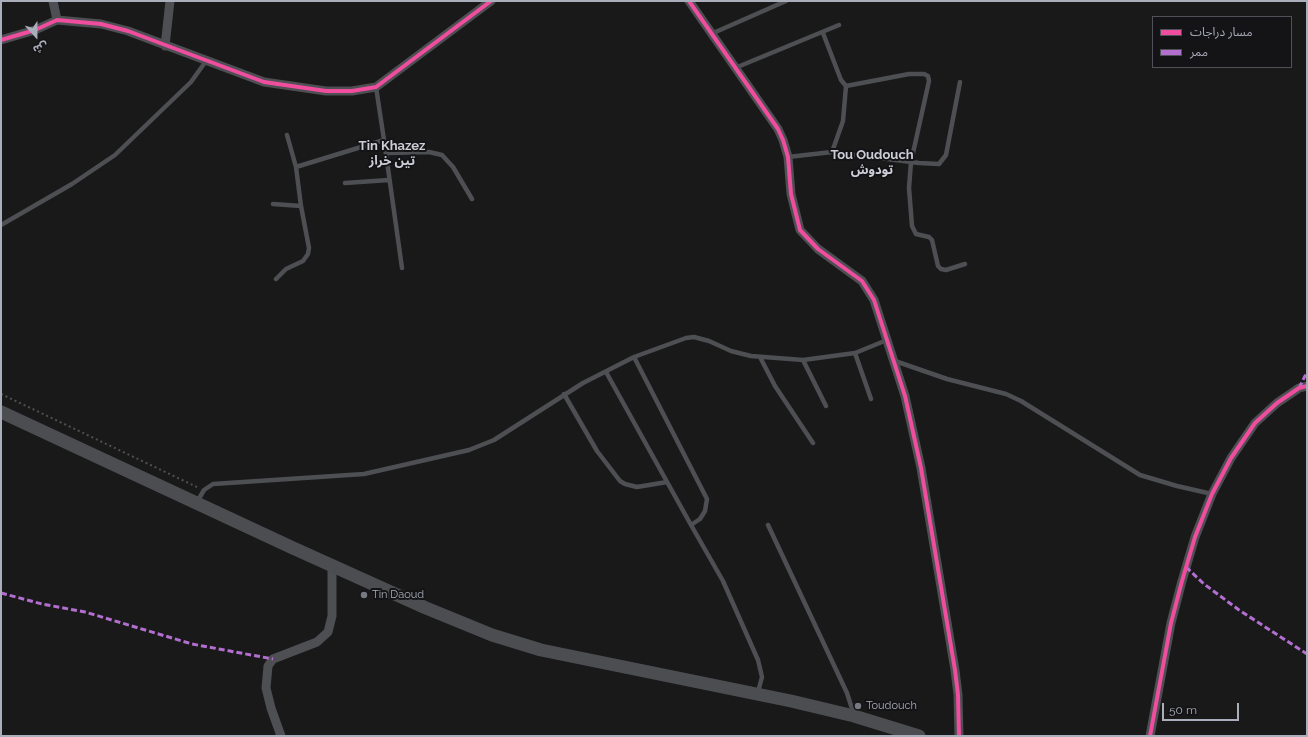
<!DOCTYPE html>
<html>
<head>
<meta charset="utf-8">
<style>
  body { margin:0 }
  #map { position:relative; width:1308px; height:737px; overflow:hidden; background:#19191a; font-family:Raleway,"Noto Sans Arabic",sans-serif }
  canvas { display:block }
  .frame { position:absolute; inset:0; border:2px solid #aaaeba; pointer-events:none }
  .legend { position:absolute; left:1152px; top:16px; width:140px; height:52px; box-sizing:border-box; background:#141316; border:1px solid #505158; margin:0; padding:5px 7px; list-style:none; font-size:12px; color:#aaaeba }
  .legend li { display:flex; align-items:center; gap:8px; height:20px }
  .legend b { width:20px; border:1px solid #505158 }
  .north { position:absolute; left:16px; top:16px; width:40px; height:40px; -webkit-text-stroke:3px #141316; paint-order:stroke; rotate:159deg; font-size:11px; font-weight:700; line-height:16px; text-align:center; color:#aaaeba }
  .north::after { content:''; display:block; margin:auto; width:14px; height:18px; background:#aaaeba; clip-path:polygon(50% 0,100% 100%,50% 72%,0 100%) }
  .scale { position:absolute; left:1162px; top:703px; width:77px; height:18px; box-sizing:border-box; border:2px solid #aaaeba; border-top:0; padding-left:5px; font-size:12px; line-height:14px; white-space:nowrap; color:#aaaeba; -webkit-text-stroke:3px #141316; paint-order:stroke }
</style>
</head>
<body>
<div id="map">
<canvas width="1308" height="737"></canvas>
<div class="frame"></div>
<ul class="legend">
<li><b style="height:5px;background:#ef4d9e"></b>مسار دراجات</li>
<li><b style="height:5px;background:#b36fd0"></b>ممر</li>
</ul>
<div class="north">ش</div>
<div class="scale">50 m</div>
</div>
<script>
const g = document.querySelector('canvas').getContext('2d');
g.lineJoin = 'round';
function poly(rows) {
  const path = new Path2D();
  for (const r of rows) {
    path.moveTo(r[0], r[1]);
    for (let i = 2; i < r.length; i += 2) path.lineTo(r[i], r[i + 1]);
  }
  return path;
}
function strokePath(path, color, width, dash) {
  g.strokeStyle = color;
  g.lineWidth = width;
  g.lineCap = dash ? 'butt' : 'round';
  g.setLineDash(dash || []);
  g.stroke(path);
}
function drawText(font, color, halo, rows, align = 'center') {
  g.font = font + ' Raleway,"Noto Sans Arabic",sans-serif';
  g.lineWidth = 4;
  g.setLineDash([]);
  g.textBaseline = 'middle';
  g.strokeStyle = halo;
  g.fillStyle = color;
  for (const [text, x, y, turn = 0] of rows) {
    g.save();
    g.translate(x, y);
    g.rotate((+turn || 0) * Math.PI / 180);
    g.textAlign = isNaN(turn) ? turn : align;
    if (halo) g.strokeText(text, 0, 0);
    g.fillText(text, 0, 0);
    g.restore();
  }
}
const path = poly([
  [1,394,199,488]
]);
const service = poly([
  [823,33,841,80,846,86,909,74,924,74,928,76,929,81,911,162,909,188,912,226,916,234,929,237,932,240,938,266,941,269,946,270,965,264],
  [711,34,786,1],
  [735,68,839,25],
  [384,140,402,268],
  [832,152,843,121,846,86],
  [387,153,429,152,442,155,453,167,472,199],
  [788,157,832,152,919,163,939,164,946,155,960,82],
  [296,167,384,140,376,87],
  [345,183,389,180],
  [273,204,301,206],
  [1,225,72,184,115,155,191,82,206,61],
  [276,279,286,269,303,261,308,254,309,248,301,206,296,167,287,135],
  [855,353,871,399],
  [760,357,775,386,813,443],
  [803,360,826,406],
  [895,361,947,379,1006,394,1021,401,1140,475,1177,486,1212,494],
  [606,372,691,525,700,519,705,511,707,499,634,357],
  [564,394,597,451,620,481,625,484,637,487,667,482],
  [197,502,204,490,213,484,364,474,469,450,494,440,583,383,634,357,686,338,694,337,709,341,731,351,751,356,803,360,855,353,887,340],
  [691,525,723,581,758,660,762,677,758,692],
  [768,525,847,693,854,715]
]);
const minor = poly([
  [53,1,57,20],
  [689,1,778,129,783,140,788,157,791,194,800,230,818,249,862,281,874,300,905,396,921,468,955,670,958,695,959,736],
  [1,40,35,30,57,20,101,24,128,31,264,82,326,91,352,91,376,87,491,1],
  [165,46,170,1],
  [281,736,271,708,266,688,268,666,273,659,317,642,328,632,332,616,332,564],
  [1150,736,1171,623,1182,581,1195,537,1212,494,1231,458,1255,423,1277,403,1299,388,1307,386]
]);
const secondary = poly([
  [1,412,293,548,426,608,492,635,541,650,791,701,854,716,919,736]
]);
const quiet = poly([
  [1299,388,1307,372],
  [1186,567,1204,584,1239,610,1307,654],
  [1,593,42,604,85,612,192,644,273,659]
]);
const cycleway = poly([
  [689,1,778,129,783,140,788,157,791,194,800,230,818,249,862,281,874,300,905,396,921,468,955,670,958,695,959,736],
  [1,40,35,30,57,20,101,24,128,31,264,82,326,91,352,91,376,87,491,1],
  [1150,736,1171,623,1182,581,1195,537,1212,494,1231,458,1255,423,1277,403,1299,388,1307,386]
]);
const markers = [
  [364,595,4,"#777a82"],
  [858,706,4,"#777a82"]
];
const poiNames = [
  ["Tin Daoud",372,595],
  ["Toudouch",866,706]
];
const quarterNames = [
  ["Tin Khazez",392,146],
  ["تين خراز",392,161],
  ["Tou Oudouch",872,155],
  ["تودوش",872,170]
];
strokePath(path, '#4f5054', 2, [2, 3]);
strokePath(service, '#4d4f53', 4.5);
strokePath(minor, '#4d4f53', 9);
strokePath(secondary, '#4c4d51', 13);
strokePath(quiet, '#b36fd0', 3, [6, 3]);
strokePath(cycleway, '#ef4d9e', 4);
for (const [x, y, r, color] of markers) {
  const dot = new Path2D();
  dot.arc(x, y, r, 0, 2 * Math.PI);
  g.fillStyle = color;
  g.fill(dot);
  strokePath(dot, '#141316', 1.5);
}
drawText('11px', '#aaaeba', '#141316', poiNames, 'left');
drawText('bold 13px', '#cccdd6', '#141316', quarterNames);
</script>
</body>
</html>
